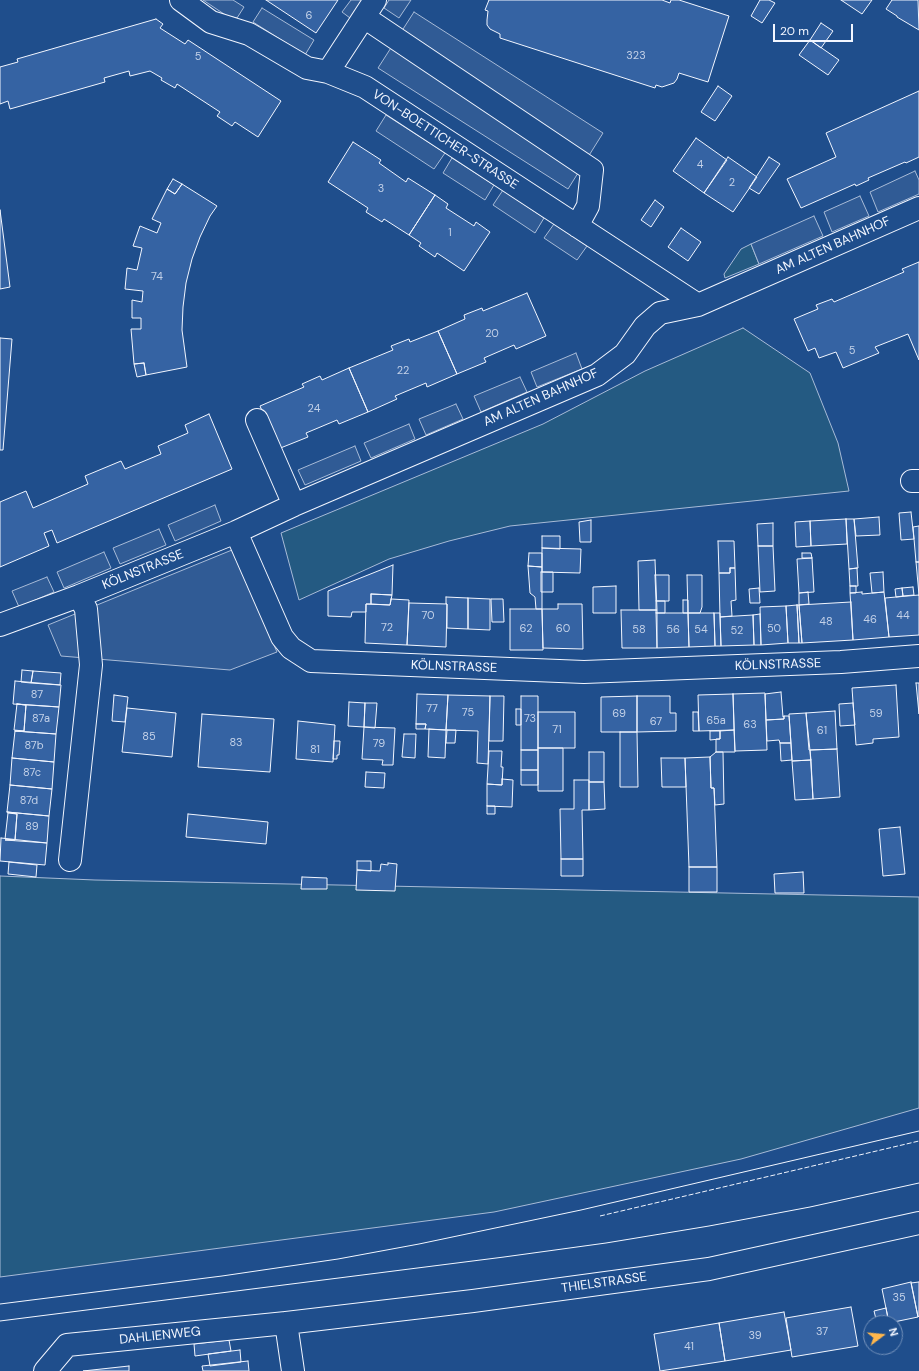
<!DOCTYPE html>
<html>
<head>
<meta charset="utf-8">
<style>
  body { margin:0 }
  #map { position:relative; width:919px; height:1371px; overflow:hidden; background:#1f4e8c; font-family:"DM Sans",sans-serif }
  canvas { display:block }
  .north { position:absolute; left:863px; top:1315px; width:40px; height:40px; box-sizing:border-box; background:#1f4e8c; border:1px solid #7391ba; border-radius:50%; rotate:74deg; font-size:11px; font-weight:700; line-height:16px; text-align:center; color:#f2f6ff }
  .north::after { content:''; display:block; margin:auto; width:14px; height:18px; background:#ffb74d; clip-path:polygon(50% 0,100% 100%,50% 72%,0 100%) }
  .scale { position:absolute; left:773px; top:24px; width:80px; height:18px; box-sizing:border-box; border:2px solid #f2f6ff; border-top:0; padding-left:5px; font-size:12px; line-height:14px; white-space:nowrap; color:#f2f6ff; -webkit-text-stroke:3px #1f4e8c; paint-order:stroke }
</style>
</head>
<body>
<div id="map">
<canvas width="919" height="1371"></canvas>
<div class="north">N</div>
<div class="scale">20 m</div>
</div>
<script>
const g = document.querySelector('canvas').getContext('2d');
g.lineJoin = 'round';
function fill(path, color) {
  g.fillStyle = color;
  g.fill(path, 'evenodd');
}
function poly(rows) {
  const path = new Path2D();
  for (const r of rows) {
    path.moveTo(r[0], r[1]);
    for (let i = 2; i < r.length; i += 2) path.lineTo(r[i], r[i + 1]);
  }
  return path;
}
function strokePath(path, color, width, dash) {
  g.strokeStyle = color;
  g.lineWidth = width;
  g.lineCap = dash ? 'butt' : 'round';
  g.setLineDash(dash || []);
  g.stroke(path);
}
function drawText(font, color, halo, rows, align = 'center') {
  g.font = font + ' "DM Sans",sans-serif';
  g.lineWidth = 3;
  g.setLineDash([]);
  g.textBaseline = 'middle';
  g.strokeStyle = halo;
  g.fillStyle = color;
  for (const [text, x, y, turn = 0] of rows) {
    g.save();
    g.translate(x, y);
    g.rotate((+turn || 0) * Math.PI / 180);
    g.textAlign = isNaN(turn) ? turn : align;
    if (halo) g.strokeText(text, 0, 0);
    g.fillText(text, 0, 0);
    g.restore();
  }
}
const green = poly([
  [751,244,759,264,725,278,724,274,741,249,751,244],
  [743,328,810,373,838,443,849,491,510,526,449,541,389,559,299,600,281,533,543,424,645,371,743,328],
  [0,876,95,880,919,897,919,1108,741,1159,494,1212,0,1277,0,876]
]);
const parking = poly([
  [203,0,233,0,244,7,237,18,227,16,203,0],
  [351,0,362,0,350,18,342,12,351,0],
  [389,0,411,0,399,18,384,8,389,0],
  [262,8,314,40,305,55,253,22,262,8],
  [414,12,603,133,568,189,378,68,414,12],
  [386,115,445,153,434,169,376,131,386,115],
  [452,158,494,185,485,200,443,173,452,158],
  [915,171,919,180,919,194,878,212,870,192,915,171],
  [503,190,544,218,535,233,493,205,503,190],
  [860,196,869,216,832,232,824,212,860,196],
  [814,216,823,236,759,264,751,244,814,216],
  [554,224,587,246,577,260,544,238,554,224],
  [576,353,582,369,537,387,531,372,576,353],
  [520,377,527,392,481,412,474,396,520,377],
  [456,404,463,419,426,435,419,419,456,404],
  [409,424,415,439,371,458,364,443,409,424],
  [355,446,361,461,305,485,298,470,355,446],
  [215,505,221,521,175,541,168,525,215,505],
  [159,529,166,545,120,564,113,548,159,529],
  [232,550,277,652,230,670,61,656,48,625,232,550],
  [104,552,111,568,64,588,57,572,104,552],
  [47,577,54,592,19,607,12,591,47,577]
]);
const building = poly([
  [266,0,338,0,316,33,266,0],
  [489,0,662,0,670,3,671,0,679,0,729,16,708,82,679,73,677,79,674,83,662,87,656,85,655,88,500,38,500,34,490,29,487,25,487,20,488,11,485,10,489,0],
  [760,0,769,0,775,3,762,23,751,16,760,0],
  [841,0,872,0,862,14,841,0],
  [892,0,918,0,919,30,897,17,897,16,886,9,892,0],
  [156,19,163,24,160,28,185,44,188,40,281,101,258,137,235,122,232,126,217,116,220,112,177,84,175,88,161,80,162,78,150,71,130,76,129,71,104,78,105,82,10,109,8,101,0,104,0,67,18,62,17,59,156,19],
  [821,23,833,31,821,48,810,40,821,23],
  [810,40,839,60,828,75,799,55,810,40],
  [718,86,732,96,715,121,701,112,718,86],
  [919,91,919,157,906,163,905,162,868,178,869,180,856,186,855,184,801,208,787,179,836,157,826,133,919,91],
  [696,138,727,160,704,193,673,171,696,138],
  [353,142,381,160,379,163,406,182,408,178,435,195,409,235,384,219,382,222,366,212,368,208,328,182,353,142],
  [728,157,757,177,733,212,704,193,728,157],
  [769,157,780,164,759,194,749,188,769,157],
  [173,179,182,184,175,194,167,189,173,179],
  [182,184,217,206,210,216,200,237,192,259,186,283,183,307,182,330,187,367,146,375,144,363,134,364,131,329,141,329,141,318,132,318,132,300,142,302,143,291,125,289,127,268,137,270,142,248,133,246,140,226,157,233,161,223,152,219,167,189,175,194,182,184],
  [435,195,448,204,446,208,474,226,476,222,490,232,464,271,437,253,435,257,419,246,421,243,409,235,435,195],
  [655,200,664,207,651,227,641,220,655,200],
  [0,210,10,287,0,289,0,210],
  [681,228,701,242,688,261,668,247,681,228],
  [919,262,919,360,908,334,875,347,879,353,843,368,836,352,819,358,815,348,808,351,794,319,818,309,816,305,832,299,834,302,904,272,902,269,919,262],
  [527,293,546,336,516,349,514,345,484,358,486,362,457,374,438,331,465,319,464,315,482,308,483,311,527,293],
  [438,331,457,374,427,387,426,383,395,396,397,399,368,412,349,368,393,350,391,346,409,339,410,342,438,331],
  [0,338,12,339,3,450,0,450,0,338],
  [144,363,146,375,137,377,134,364,144,363],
  [349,368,368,412,339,424,337,420,306,433,308,437,278,449,260,406,304,387,302,384,320,376,322,380,349,368],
  [209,414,232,469,57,543,52,530,44,533,49,546,0,567,0,502,26,491,33,508,88,484,85,476,121,461,125,469,161,454,158,446,188,433,185,425,209,414],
  [911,512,914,539,901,540,899,513,911,512],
  [879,517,880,535,856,536,854,519,879,517],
  [846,519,847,544,811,546,810,521,846,519],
  [846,519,854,519,858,568,849,569,846,519],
  [591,520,591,542,580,542,579,522,591,520],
  [810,521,811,546,796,547,795,522,810,521],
  [773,523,773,546,758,546,757,524,773,523],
  [919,526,919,562,916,562,913,527,919,526],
  [542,536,560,536,560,549,542,548,542,536],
  [718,541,734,541,735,568,730,568,730,573,719,573,718,541],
  [758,546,773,546,775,591,760,592,758,546],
  [542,548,581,549,580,573,542,572,542,548],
  [529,553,542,553,542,567,528,566,529,553],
  [802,553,811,553,812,558,802,558,802,553],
  [812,558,814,592,799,593,797,559,812,558],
  [655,560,657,610,639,610,638,561,655,560],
  [916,562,919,562,919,596,919,595,916,562],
  [393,565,392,595,371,594,371,604,366,604,366,612,352,612,351,617,328,616,328,591,393,565],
  [528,566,542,567,542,609,536,609,535,597,530,593,528,566],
  [730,568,735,568,736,600,731,601,732,616,720,617,719,573,730,573,730,568],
  [857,568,858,586,850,586,849,569,857,568],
  [541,572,553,572,553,592,541,592,541,572],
  [883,572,884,592,872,593,870,573,883,572],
  [655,575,669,575,669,601,656,601,655,575],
  [687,575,702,575,702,607,700,613,688,613,687,575],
  [616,586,616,613,593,613,593,587,616,586],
  [850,586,856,586,856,593,850,593,850,586],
  [913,587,914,595,903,596,902,588,913,587],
  [759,588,760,603,750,603,749,589,759,588],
  [902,588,903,596,896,597,895,589,902,588],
  [808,592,809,604,799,605,799,593,808,592],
  [862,592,862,594,884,592,889,637,853,640,850,593,862,592],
  [371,594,392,595,390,605,371,604,371,594],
  [919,595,919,635,889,637,885,598,919,595],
  [446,597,468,598,468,629,447,628,447,604,446,604,446,597],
  [468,598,490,599,490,630,468,629,468,598],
  [391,599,409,600,407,645,365,643,366,604,390,605,391,599],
  [491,599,503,599,504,622,492,622,491,599],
  [683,600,688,600,688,613,683,613,683,600],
  [656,601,665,601,665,613,656,613,656,601],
  [851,602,853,640,802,643,799,605,851,602],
  [409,603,447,604,446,647,407,645,409,603],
  [558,604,582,604,583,649,543,648,542,609,558,609,558,604],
  [797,605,799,643,788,643,786,606,797,605],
  [797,605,799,605,802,643,799,643,797,605],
  [786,606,788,643,761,645,760,607,786,606],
  [510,609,542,609,543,650,510,650,510,609],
  [621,610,657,610,657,648,622,648,621,610],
  [656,613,688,613,689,647,657,648,656,613],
  [688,613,714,613,715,646,689,647,688,613],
  [714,613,720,613,721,646,715,646,714,613],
  [760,614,761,645,754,645,753,615,760,614],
  [753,615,754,645,721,646,720,617,753,615],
  [22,670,33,671,31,683,21,682,22,670],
  [33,671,61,673,60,685,31,683,33,671],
  [15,681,61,685,59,707,13,704,15,681],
  [916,683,919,683,919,714,916,683],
  [896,685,899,737,873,739,873,743,856,745,852,688,896,685],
  [781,692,783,717,784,716,784,719,766,720,765,694,781,692],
  [417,694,448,695,446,730,425,729,426,724,416,724,417,694],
  [733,694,734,730,699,731,698,695,733,694],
  [733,694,765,693,767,750,735,751,733,694],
  [114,695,128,697,125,722,112,721,114,695],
  [448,695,490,696,488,764,477,763,478,731,446,730,448,695],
  [490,696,504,696,503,741,489,741,490,696],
  [521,696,538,696,538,750,521,750,521,696],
  [637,696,637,732,601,732,601,697,637,696],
  [637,696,670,696,670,713,676,713,676,731,637,732,637,696],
  [349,702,365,703,364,727,348,726,349,702],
  [365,703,377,703,375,728,364,727,365,703],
  [853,703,855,725,840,726,839,704,853,703],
  [17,704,26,705,24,731,14,730,17,704],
  [17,704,59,707,56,734,15,731,24,731,26,705,17,704],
  [127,708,176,713,172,757,122,752,127,708],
  [516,709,521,709,521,725,516,725,516,709],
  [835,711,837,749,809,750,806,713,835,711],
  [538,712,575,712,575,748,538,748,538,712],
  [693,712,698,712,699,731,693,731,693,712],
  [806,713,811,760,792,761,789,714,806,713],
  [202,714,274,719,270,772,198,767,202,714],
  [784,716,789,716,791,743,780,743,779,740,767,741,766,720,784,719,784,716],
  [298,721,335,725,333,762,296,759,298,721],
  [416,724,426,724,425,729,416,729,416,724],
  [364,727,395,728,393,765,382,765,383,760,362,759,364,727],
  [429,729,446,730,445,758,428,757,429,729],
  [447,730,456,730,455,743,446,743,447,730],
  [734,730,735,752,716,752,716,739,720,739,720,731,734,730],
  [15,731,56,734,54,762,12,758,15,731],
  [710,731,720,731,720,739,710,740,710,731],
  [620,732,637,732,638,787,620,787,620,732],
  [404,734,416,734,415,758,402,757,404,734],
  [334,741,340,741,339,755,337,755,337,759,333,759,334,741],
  [780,743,791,743,792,760,781,761,780,743],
  [538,748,563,748,563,791,538,791,538,748],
  [837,749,840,797,813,799,810,750,837,749],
  [521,750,538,750,538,770,521,770,521,750],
  [489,751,502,751,501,767,503,767,502,785,487,784,489,751],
  [589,752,604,752,604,782,589,782,589,752],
  [716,752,723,752,724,804,715,805,714,788,711,788,710,757,716,752],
  [710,757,711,788,714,788,717,867,689,867,685,758,710,757],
  [12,758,54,762,52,789,10,785,12,758],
  [661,758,685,758,686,787,662,787,661,758],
  [811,760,813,799,795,800,792,761,811,760],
  [521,770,538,770,538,785,521,785,521,770],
  [366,772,385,773,384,788,365,787,366,772],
  [502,779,513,780,512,807,487,806,487,784,502,785,502,779],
  [574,780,589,780,589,810,582,810,583,859,561,859,560,809,574,809,574,780],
  [589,782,604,782,605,809,589,810,589,782],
  [10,785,52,789,49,816,7,812,10,785],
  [487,806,495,806,495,814,487,814,487,806],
  [7,812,49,816,47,843,5,840,15,840,17,814,7,812],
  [8,813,17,814,15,840,5,839,8,813],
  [188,814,268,822,266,844,186,837,188,814],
  [900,827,905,874,883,876,879,829,900,827],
  [1,838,47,843,45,865,0,861,1,838],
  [561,859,583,859,583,876,561,876,561,859],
  [357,861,371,861,371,871,357,870,357,861],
  [9,862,37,865,36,877,8,874,9,862],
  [388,863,397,864,395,891,356,890,357,870,380,871,381,864,388,865,388,863],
  [689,867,717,867,717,892,689,892,689,867],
  [803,872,804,893,775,893,774,874,803,872],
  [302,877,327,878,327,889,301,889,302,877],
  [911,1282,918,1317,889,1323,882,1289,911,1282],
  [919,1282,919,1316,918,1317,911,1283,919,1282],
  [851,1307,858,1346,792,1357,786,1318,851,1307],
  [886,1308,889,1323,877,1323,874,1311,886,1308],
  [784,1312,791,1350,725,1361,719,1323,784,1312],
  [719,1323,725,1361,660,1371,654,1334,719,1323],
  [229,1340,231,1351,195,1356,194,1344,229,1340],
  [240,1350,241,1362,210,1366,208,1354,240,1350],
  [248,1361,249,1371,203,1371,202,1366,248,1361],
  [129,1366,129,1371,83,1371,129,1366]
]);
const minor = poly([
  [181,0,211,22,249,34,307,68,328,72,365,87,698,305],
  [364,17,592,170,588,206,577,226],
  [328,72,375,0],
  [257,420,294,505],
  [912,481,919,481],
  [236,532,282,637,291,648,311,661,584,672,841,662,919,656],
  [0,625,79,596,236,532,294,505,597,375,625,354,645,326,660,313,698,305,919,208],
  [70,860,91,665,86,609,79,596],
  [286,1323,293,1371],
  [45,1371,67,1345,286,1323,473,1301,709,1269,919,1223]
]);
const tram = poly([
  [0,1304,222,1276,338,1259,419,1244,581,1210,919,1131],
  [0,1321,504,1257,606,1243,709,1226,810,1207,919,1183]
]);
const fence = poly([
  [600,1216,919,1141]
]);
const numberNames = [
  ["6",309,16],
  ["323",636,56],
  ["5",198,57],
  ["4",700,165],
  ["2",732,183],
  ["3",381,189],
  ["1",450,233],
  ["74",157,277],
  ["20",492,334],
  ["5",852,351],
  ["22",403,371],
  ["24",314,409],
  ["70",428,616],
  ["44",903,616],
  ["46",870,620],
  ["48",826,622],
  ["72",387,628],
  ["62",526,629],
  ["60",563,629],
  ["50",774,629],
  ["58",639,630],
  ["56",673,630],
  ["54",701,630],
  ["52",737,631],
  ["87",37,695],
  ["77",432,709],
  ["75",468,713],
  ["69",619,714],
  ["59",876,714],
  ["87a",41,719],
  ["73",530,719],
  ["65a",716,721],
  ["67",656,722],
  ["63",750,725],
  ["71",557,730],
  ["61",822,731],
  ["85",149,737],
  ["83",236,743],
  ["79",379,744],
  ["87b",34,746],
  ["81",315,750],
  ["87c",32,773],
  ["87d",29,801],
  ["89",32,827],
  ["35",899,1298],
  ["37",822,1332],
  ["39",755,1336],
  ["41",689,1347]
];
const streetNames = [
  ["VON-BOETTICHER-STRASSE",445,140,33],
  ["AM ALTEN BAHNHOF",833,246,-24],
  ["AM ALTEN BAHNHOF",541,398,-24],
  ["KÖLNSTRASSE",143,570,-22],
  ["KÖLNSTRASSE",778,665,-2],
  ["KÖLNSTRASSE",454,667,2],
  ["THIELSTRASSE",604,1283,-8],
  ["DAHLIENWEG",160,1336,-6]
];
fill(green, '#245a82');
strokePath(green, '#a8bbd7', 1);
fill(parking, '#305b95');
strokePath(parking, '#a8bbd7', 1);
fill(building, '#3563a3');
strokePath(building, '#f2f6ff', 1);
strokePath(minor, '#f2f6ff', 24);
strokePath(minor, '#1f4e8c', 22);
strokePath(tram, '#f2f6ff', 1);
strokePath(fence, '#f2f6ff', 1, [5, 2]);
drawText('11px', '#c3d1e8', null, numberNames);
drawText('13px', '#f2f6ff', '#1f4e8c', streetNames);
</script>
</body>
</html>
